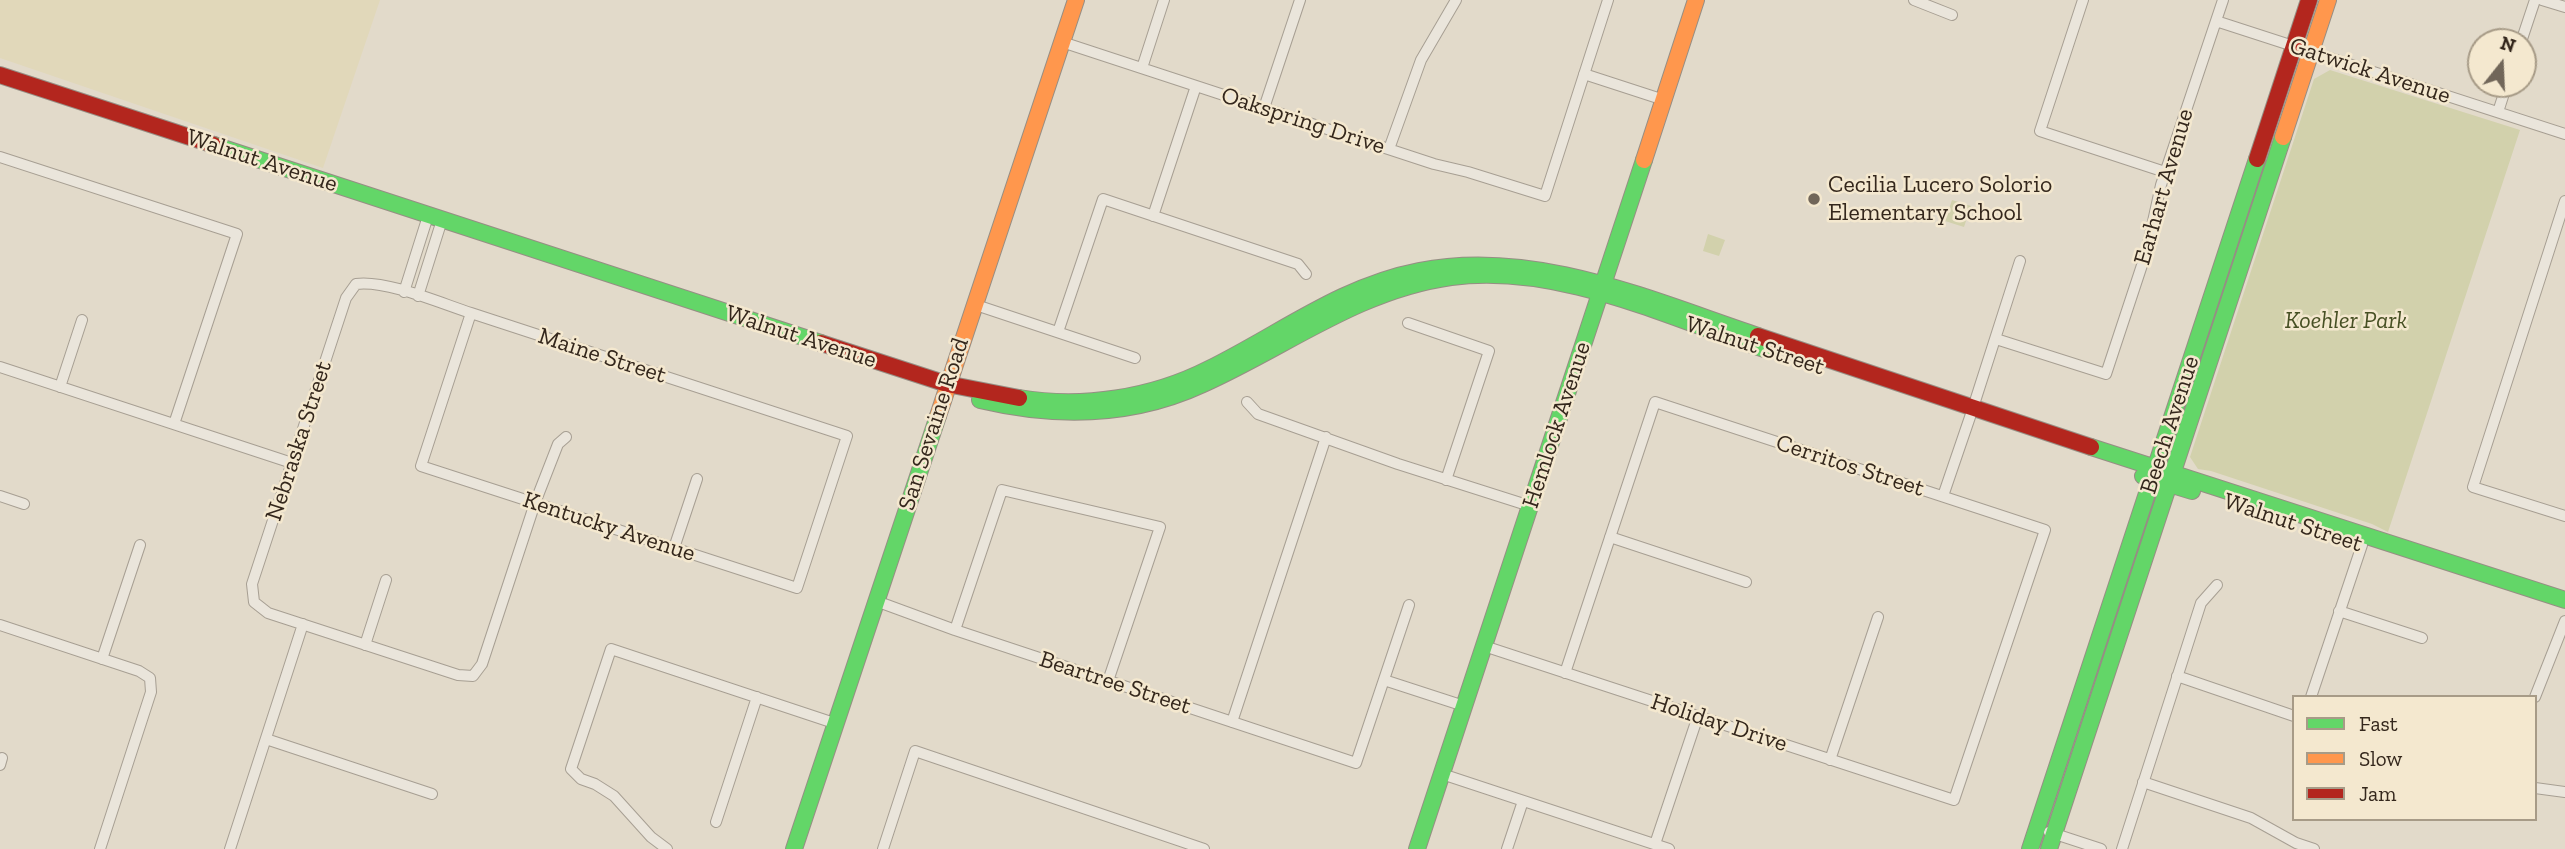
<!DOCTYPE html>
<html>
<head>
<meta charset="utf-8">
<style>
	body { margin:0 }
	#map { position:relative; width:2565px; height:849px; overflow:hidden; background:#e2daca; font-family:"Zilla Slab",serif }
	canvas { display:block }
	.legend { position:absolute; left:2292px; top:695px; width:245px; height:126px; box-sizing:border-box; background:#f4e8cf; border:2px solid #a79b87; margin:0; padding:9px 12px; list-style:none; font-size:21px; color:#34271c }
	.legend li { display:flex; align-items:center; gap:14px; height:35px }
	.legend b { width:35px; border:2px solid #a79b87 }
	.north { position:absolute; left:2467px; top:28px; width:70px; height:70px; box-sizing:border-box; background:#f4e8cf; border:2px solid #a79b87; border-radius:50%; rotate:18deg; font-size:19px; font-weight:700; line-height:28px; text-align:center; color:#34271c }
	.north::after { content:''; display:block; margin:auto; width:24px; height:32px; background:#716659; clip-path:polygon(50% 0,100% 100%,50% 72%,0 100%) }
</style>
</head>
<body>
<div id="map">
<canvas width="2565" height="849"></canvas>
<ul class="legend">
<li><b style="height:9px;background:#63d668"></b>Fast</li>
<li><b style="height:9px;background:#ff974d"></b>Slow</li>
<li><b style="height:9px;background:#b3261e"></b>Jam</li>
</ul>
<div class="north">N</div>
</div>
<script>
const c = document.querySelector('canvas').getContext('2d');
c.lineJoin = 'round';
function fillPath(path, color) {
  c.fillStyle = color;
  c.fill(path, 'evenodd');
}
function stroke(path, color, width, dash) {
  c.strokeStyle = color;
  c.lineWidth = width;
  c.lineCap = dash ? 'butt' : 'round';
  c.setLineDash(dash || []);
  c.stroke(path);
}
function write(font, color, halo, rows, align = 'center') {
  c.font = font + ' "Zilla Slab",serif';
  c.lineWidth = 5;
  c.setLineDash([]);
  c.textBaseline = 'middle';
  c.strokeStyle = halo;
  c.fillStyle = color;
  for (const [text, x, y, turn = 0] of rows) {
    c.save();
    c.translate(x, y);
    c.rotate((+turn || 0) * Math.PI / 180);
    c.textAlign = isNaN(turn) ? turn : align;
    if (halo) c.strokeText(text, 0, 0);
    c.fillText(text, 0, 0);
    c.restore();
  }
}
fillPath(new Path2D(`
	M0,0H380L323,168L0,58Z`), '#e1d8ba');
fillPath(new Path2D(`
	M2330,70L2520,130L2388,532L2372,524L2211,471L2198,469L2190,457L2314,79Z
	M1952,200L1971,206L1964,227L1945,221Z
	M1708,234L1725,240L1719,256L1703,251Z`), '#d2d1ac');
const street = new Path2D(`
	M1914,0L1952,15
	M2083,0L2040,131L2165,172
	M2542,0L2565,7
	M2216,21L2565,134
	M1062,42L1434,164L1468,172L1545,196L1608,0
	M2521,42L2535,0
	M1142,68L1164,0
	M1584,74L1664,100
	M1264,108L1300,0
	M2498,112L2507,84
	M1389,149L1421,60L1456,0
	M0,157L237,234L174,424
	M2565,201L2473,487L2565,516
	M1153,216L1196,86
	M404,292L428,216
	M418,296L442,220
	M973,304L1135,358
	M471,313L421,466L797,588L847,436L471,313C440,303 387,280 356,284L346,298L252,584L254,602L268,613L458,675L473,676L482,664L535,503L558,444L566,437
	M1408,323L1489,351L1446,480
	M1058,332L1103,199L1298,264L1306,274
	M1996,339L2106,374L2146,253L2161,185L2223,0
	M0,367L292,463
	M60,387L82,320
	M1247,402L1258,414L1398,464L1530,506
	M0,496L24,504
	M1943,496L1970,417L2020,261
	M1610,537L1746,582
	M674,548L697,479
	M876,601L955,630L1356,763L1409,605
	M2339,611L2422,638
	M0,625L139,671L150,678L151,692L100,849
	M955,630L1002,490L1160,527L1108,681
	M365,645L386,580
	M1484,646C1641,697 1797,749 1954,800L2045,530L1655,402L1565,673
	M102,659L140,545
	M2177,676L2294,716
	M1384,680L1464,706
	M2311,697L2362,545
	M2535,697L2565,621
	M1232,722L1326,437
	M266,739L432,794
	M1830,760L1878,617
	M0,765L2,758
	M1442,774L1669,849
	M2143,782L2251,818L2296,843L2314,849
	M2535,788L2565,792
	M716,822L757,697
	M2049,832L2101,849
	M1655,844L1698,716
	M230,849L303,624
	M667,849L651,837L614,796L595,784L581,779L571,769L611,649L834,723
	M883,849L915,751L1204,849
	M1507,849L1523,801
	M2122,849L2201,603L2217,585`);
const fast = new Path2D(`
	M214,145L821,343
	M1019,398C1082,409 1152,398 1209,369C1280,334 1341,286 1419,271C1535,248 1650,300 1758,336
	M980,400C1056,418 1132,417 1203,384C1286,347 1358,290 1451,277C1558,263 1665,316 1764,349
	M2091,447L2565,600
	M2143,476L2192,491
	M794,849L938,416
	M1417,849L1644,160
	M2030,849L2257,159
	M2049,849L2283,137`);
const slow = new Path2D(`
	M2283,137L2328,0
	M1644,160L1696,0
	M938,416L1076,0`);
const jam = new Path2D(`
	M0,75L214,145
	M2257,159L2309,0
	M1758,336L2091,447
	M821,343L947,384L1019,398`);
stroke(street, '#a79f93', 12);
stroke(fast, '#968e84', 18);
stroke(slow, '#968e84', 18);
stroke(jam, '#968e84', 18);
stroke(street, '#eae5db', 10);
stroke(fast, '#63d668', 16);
stroke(slow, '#ff974d', 16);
stroke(jam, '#b3261e', 16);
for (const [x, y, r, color] of [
	[1814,199,7,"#716659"]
]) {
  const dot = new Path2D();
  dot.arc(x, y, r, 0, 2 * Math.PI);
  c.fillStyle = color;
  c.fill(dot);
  stroke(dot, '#f4e8cf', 2.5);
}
write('24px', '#34271c', '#f4e8cf', [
	["Gatwick Avenue",2370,71,18],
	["Oakspring Drive",1303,121,18],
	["Walnut Avenue",262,161,18],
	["Earhart Avenue",2164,187,-74],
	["Walnut Avenue",801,337,18],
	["Walnut Street",1755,346,18],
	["Maine Street",602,356,18],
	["San Sevaine Road",934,424,-72],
	["Hemlock Avenue",1557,425,-72],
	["Beech Avenue",2170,425,-72],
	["Nebraska Street",299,441,-72],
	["Cerritos Street",1850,466,18],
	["Walnut Street",2293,523,18],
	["Kentucky Avenue",609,527,18],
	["Beartree Street",1115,683,18],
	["Holiday Drive",1719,723,18]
]);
write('24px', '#34271c', '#f4e8cf', [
	["Cecilia Lucero Solorio",1828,185],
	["Elementary School",1828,213]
], 'left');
write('italic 24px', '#475024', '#f4e8cf', [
	["Koehler Park",2346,321]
]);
</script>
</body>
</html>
